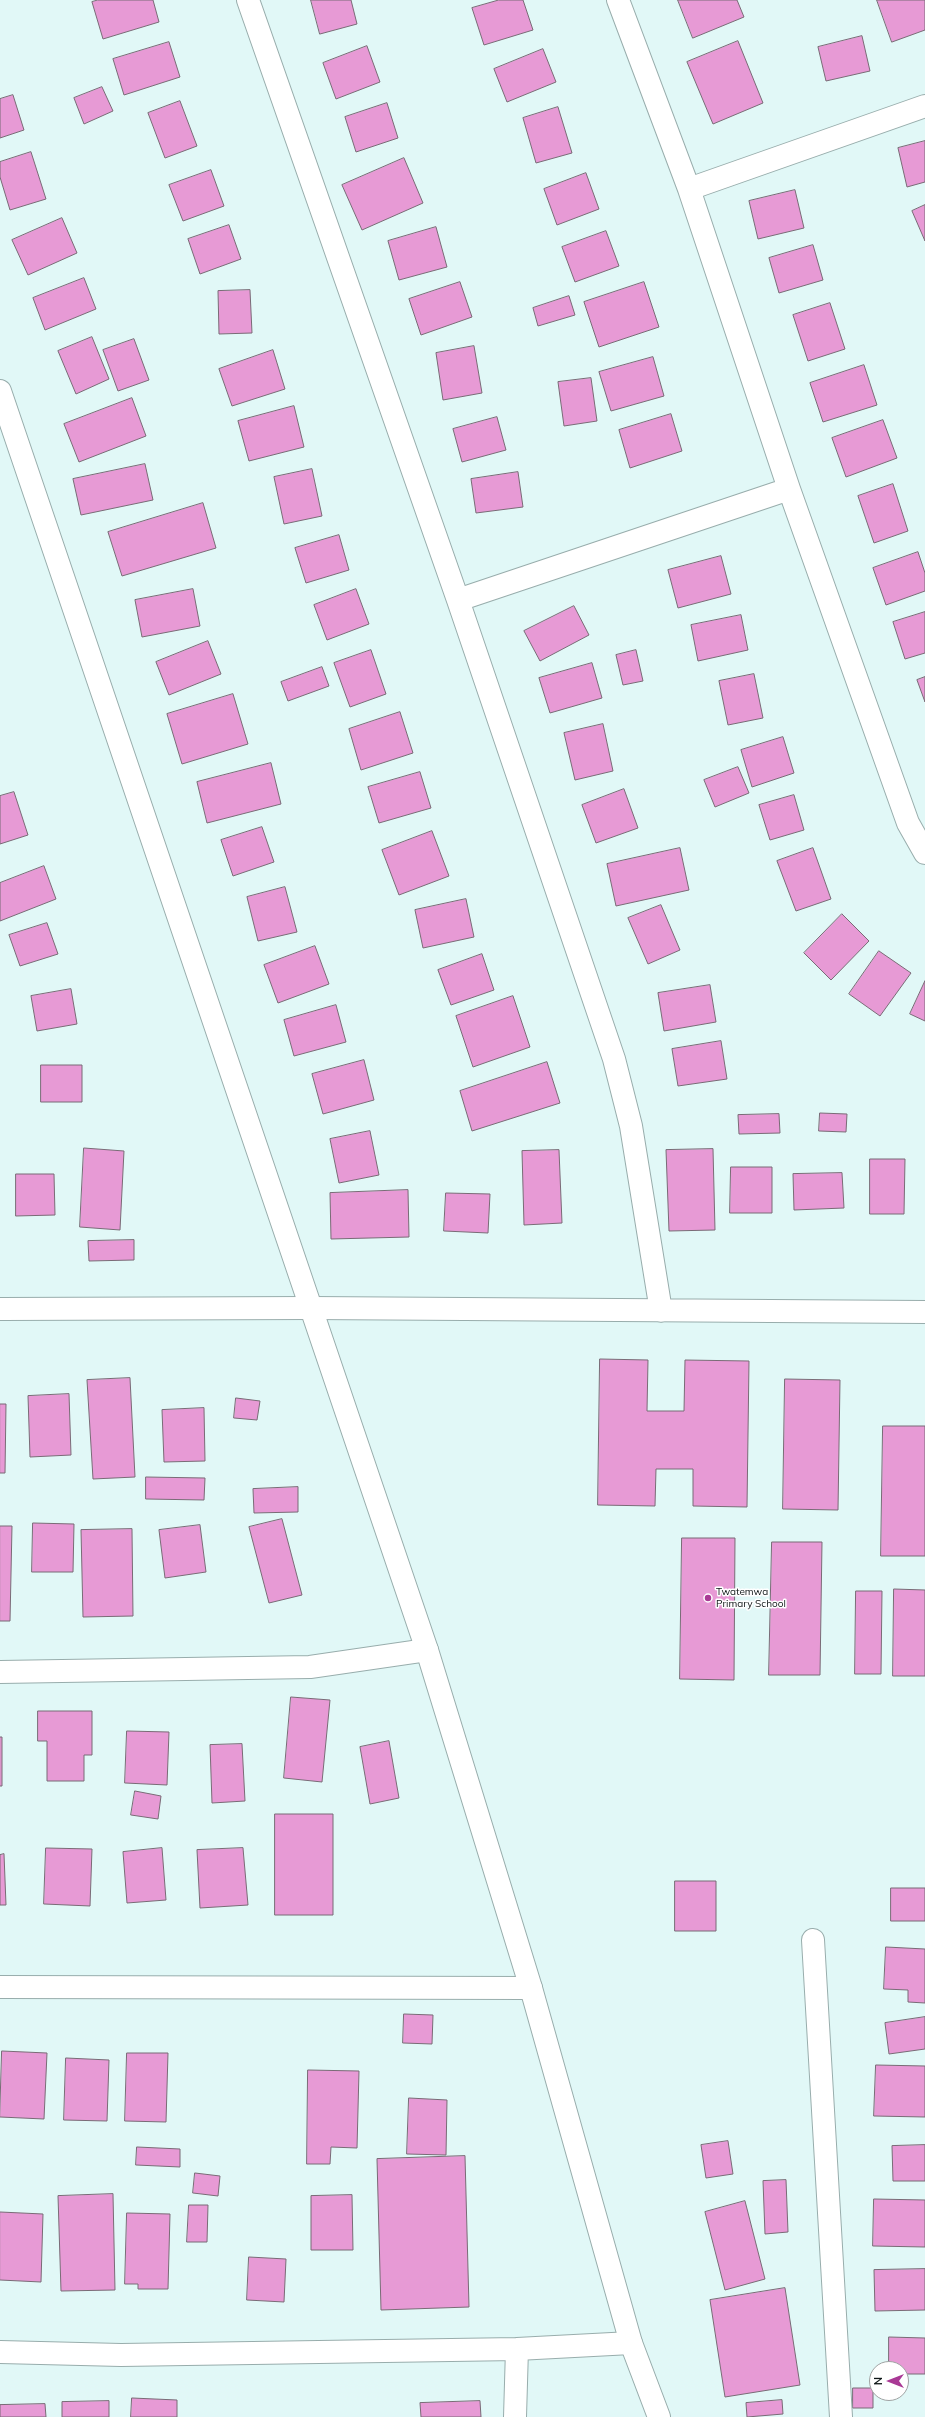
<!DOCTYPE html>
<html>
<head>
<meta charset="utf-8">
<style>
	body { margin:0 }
	#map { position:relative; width:925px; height:2417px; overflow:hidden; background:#e1f8f7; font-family:Mulish,sans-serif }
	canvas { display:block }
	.north { position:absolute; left:869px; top:2361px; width:40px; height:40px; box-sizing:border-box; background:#fff; border:1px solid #9fa2a2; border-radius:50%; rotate:270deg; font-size:11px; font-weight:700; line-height:16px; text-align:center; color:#0e1616 }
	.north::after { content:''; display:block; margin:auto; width:14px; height:18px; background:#a93995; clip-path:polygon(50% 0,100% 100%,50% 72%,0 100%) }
</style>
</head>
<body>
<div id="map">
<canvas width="925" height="2417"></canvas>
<div class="north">N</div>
</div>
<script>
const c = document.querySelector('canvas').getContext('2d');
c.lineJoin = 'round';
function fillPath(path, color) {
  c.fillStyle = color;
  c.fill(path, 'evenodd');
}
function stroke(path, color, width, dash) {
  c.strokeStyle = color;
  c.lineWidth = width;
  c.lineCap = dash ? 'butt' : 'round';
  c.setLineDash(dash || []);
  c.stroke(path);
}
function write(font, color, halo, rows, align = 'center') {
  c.font = font + ' Mulish,sans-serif';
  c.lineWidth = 3;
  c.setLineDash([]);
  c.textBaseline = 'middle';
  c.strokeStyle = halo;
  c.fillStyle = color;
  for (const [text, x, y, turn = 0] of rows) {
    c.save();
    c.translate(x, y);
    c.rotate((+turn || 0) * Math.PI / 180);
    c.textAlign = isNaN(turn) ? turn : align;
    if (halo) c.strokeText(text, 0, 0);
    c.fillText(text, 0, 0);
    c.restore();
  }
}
const building = new Path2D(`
	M98,0H153L159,22L103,39L92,2Z
	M311,0H351L357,24L320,34Z
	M499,0H523L533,30L484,45L472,8Z
	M678,0H737L744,17L693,38Z
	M877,0H925V30L892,42Z
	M862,36L870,71L826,81L818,47Z
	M738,41L763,103L713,124L687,62Z
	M169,42L180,77L124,95L113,59Z
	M367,46L380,82L336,99L323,63Z
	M543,49L556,82L507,102L494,69Z
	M102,87L113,111L84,124L74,98Z
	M13,95L24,130L0,138V99Z
	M180,101L197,146L165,158L148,113Z
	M387,103L398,138L356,152L345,117Z
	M558,107L572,153L536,163L523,118Z
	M925,141V182L907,187L898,148Z
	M31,152L46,199L10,210L0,177V162Z
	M404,158L423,203L362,230L342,185Z
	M211,170L224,206L183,221L169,185Z
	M586,173L599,209L557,225L544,189Z
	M795,190L804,228L758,239L749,201Z
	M925,205V241L912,211Z
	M62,218L77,253L28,275L12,240Z
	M229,225L241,259L200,274L188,239Z
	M436,227L447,267L399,280L388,241Z
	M606,231L619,266L575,282L562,247Z
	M813,245L823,280L779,293L769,258Z
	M84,278L96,309L45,330L33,298Z
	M460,282L472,317L421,335L409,299Z
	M644,282L659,327L599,347L584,302Z
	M250,290L252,333L219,334L218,291Z
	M569,296L575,315L538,326L533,308Z
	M830,303L845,349L808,361L793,315Z
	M92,337L109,379L76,394L58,351Z
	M134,339L149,380L118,391L103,350Z
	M474,346L482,393L443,400L436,353Z
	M273,350L285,389L232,406L219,369Z
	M653,357L664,396L611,411L599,372Z
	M864,365L877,405L823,422L810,383Z
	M591,378L597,421L564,426L558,382Z
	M132,398L146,436L79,462L64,424Z
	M294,406L304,447L249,461L238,421Z
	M671,414L682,451L630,468L619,430Z
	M497,417L506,450L462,462L453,429Z
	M883,420L897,458L846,477L832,438Z
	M145,464L153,500L81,515L73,479Z
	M312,469L322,516L284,524L274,477Z
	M518,472L523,507L476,513L471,479Z
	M893,484L908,531L874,543L858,496Z
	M203,503L216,548L122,576L108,532Z
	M339,535L349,570L306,583L295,548Z
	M918,552L925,573V591L886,605L873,568Z
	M721,556L731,594L678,608L668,570Z
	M193,589L200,626L142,637L135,600Z
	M356,589L369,624L327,640L314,605Z
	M574,606L589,635L540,661L524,631Z
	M925,612V653L905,659L893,622Z
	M741,615L748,650L698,661L691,625Z
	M208,641L221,674L169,695L156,662Z
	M371,650L386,694L350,707L334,663Z
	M636,650L643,681L623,685L616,655Z
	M592,663L602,698L550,713L539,678Z
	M322,667L329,686L288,701L281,682Z
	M754,674L763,718L728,725L719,681Z
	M925,677V702L917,680Z
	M233,694L248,744L182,764L167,714Z
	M400,712L413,753L361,770L349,729Z
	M603,724L613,771L575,780L564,733Z
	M783,737L794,773L752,787L741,750Z
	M271,763L281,804L207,823L197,782Z
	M738,767L749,793L715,807L704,780Z
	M420,772L431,808L379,823L368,787Z
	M624,789L638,828L596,843L582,805Z
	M14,792L28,835L0,844V796Z
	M794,795L804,830L770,840L759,805Z
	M262,827L274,862L233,876L221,840Z
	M432,831L449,876L399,895L382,850Z
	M680,848L689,890L616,906L607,864Z
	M813,848L831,899L796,911L777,861Z
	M44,866L56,899L0,921V883Z
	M285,887L297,932L258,941L247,897Z
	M466,899L474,937L423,948L415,910Z
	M661,905L680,950L648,964L628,918Z
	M842,914L869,941L831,980L804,953Z
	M47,923L58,954L20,966L9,935Z
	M315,946L329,984L278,1003L264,965Z
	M879,951L911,973L880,1016L849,994Z
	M482,954L494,990L451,1005L438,970Z
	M925,981V1021L910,1014Z
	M710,985L716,1022L664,1031L658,993Z
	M71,989L77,1024L37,1031L31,996Z
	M513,996L530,1047L473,1067L456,1016Z
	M336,1005L346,1042L294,1056L284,1020Z
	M721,1041L727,1079L678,1086L672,1049Z
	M364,1060L374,1100L323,1114L312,1074Z
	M547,1062L560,1103L472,1131L460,1091Z
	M41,1065H82V1102H41Z
	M820,1113L847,1114L846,1132L819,1131Z
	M779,1114L780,1133L739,1134L738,1115Z
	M370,1131L379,1175L339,1183L330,1139Z
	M84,1148L124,1151L120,1230L80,1227Z
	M713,1149L715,1230L669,1231L666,1150Z
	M559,1150L562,1223L524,1225L522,1151Z
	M870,1159H905L904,1214H870Z
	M731,1167H772V1213H730Z
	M842,1173L844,1208L794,1210L793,1174Z
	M16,1174H54L55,1215L16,1216Z
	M408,1190L409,1237L331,1239L330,1193Z
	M446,1193L490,1194L488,1233L444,1231Z
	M134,1240V1260L89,1261L88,1241Z
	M600,1359L648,1360L647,1411H684L685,1360L749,1361L747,1507L693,1506V1469H656L655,1506L598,1505Z
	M130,1378L135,1477L93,1479L87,1380Z
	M785,1379L840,1380L838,1510L783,1509Z
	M69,1394L71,1455L30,1457L28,1396Z
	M236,1398L260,1401L257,1420L234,1418Z
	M0,1404H6L5,1473H0Z
	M204,1408L205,1461L164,1462L162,1410Z
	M883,1426H925V1556H881Z
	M146,1477L205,1478L204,1500L146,1499Z
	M298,1487V1512L254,1513L253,1489Z
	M282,1519L302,1595L269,1603L249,1527Z
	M33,1523L74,1524L73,1572H32Z
	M200,1525L206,1572L165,1578L159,1530Z
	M0,1526H12L10,1621H0Z
	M132,1529L133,1616L83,1617L81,1530Z
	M682,1538H735L734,1680L680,1679Z
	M772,1542H822L820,1675H769Z
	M894,1589L925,1590V1676H893Z
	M856,1591H882L881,1674H855Z
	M291,1697L330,1700L322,1782L284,1778Z
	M38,1711H92V1755H84V1781H47V1741H38Z
	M127,1731L169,1732L167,1785L125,1783Z
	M0,1737H2V1786H0Z
	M389,1741L399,1798L370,1804L360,1747Z
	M242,1744L245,1801L212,1803L210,1745Z
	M135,1791L161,1796L158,1819L131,1815Z
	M275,1814H333V1915H275Z
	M46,1848L92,1849L90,1906L44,1904Z
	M162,1848L166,1900L127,1903L123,1852Z
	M243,1848L248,1905L200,1908L197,1850Z
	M4,1854L6,1905H0V1855Z
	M675,1881H716V1931H675Z
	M891,1888H925V1921H891Z
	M886,1947L925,1949V2003L908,2002V1990L884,1989Z
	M404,2014L433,2015L432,2044L403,2043Z
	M925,2017V2049L889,2054L885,2023Z
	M2,2051L47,2053L44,2119L0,2117Z
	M127,2053H168L166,2122L125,2121Z
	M66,2058L109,2060L107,2121L64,2120Z
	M876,2065L925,2066V2117L874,2116Z
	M308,2070L359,2071L357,2148L331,2147L330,2164H307Z
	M409,2098L447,2100L446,2155L407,2154Z
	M728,2141L733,2174L706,2178L701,2145Z
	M925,2145V2181H893L892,2146Z
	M137,2147L180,2149V2167L136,2165Z
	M465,2156L469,2307L381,2310L377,2159Z
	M195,2173L220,2176L218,2196L193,2193Z
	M786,2180L788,2232L765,2234L763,2181Z
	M113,2194L115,2290L61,2291L58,2196Z
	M352,2195L353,2250H311V2196Z
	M874,2199L925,2200V2247L873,2246Z
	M745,2201L765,2279L725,2290L705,2212Z
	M189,2205H208L207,2242H187Z
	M0,2212L43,2214L41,2282L0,2280Z
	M127,2213L170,2214L168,2289H138V2284H125Z
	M249,2257L286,2259L284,2302L247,2300Z
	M925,2269V2310L875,2311L874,2270Z
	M785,2288L800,2385L725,2397L710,2300Z
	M889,2337L925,2338V2374H901V2369H889Z
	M853,2388H873V2408H853Z
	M132,2398L177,2400V2417H131Z
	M782,2400L783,2414L747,2417L746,2403Z
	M109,2401V2417H62V2402Z
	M480,2401L481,2417H421L420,2403Z
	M45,2404L46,2417H0V2405Z`);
fillPath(building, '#e79ad5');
stroke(building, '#796b76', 1);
const minor = new Path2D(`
	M248,0L458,600L614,1059L631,1126L661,1311
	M618,0L689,189L789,489L908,823L925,853
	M689,189L925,106
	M458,600L789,489
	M0,1309L311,1308L925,1312
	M0,1672L310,1667L427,1650
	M813,1940L841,2417
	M0,1987L531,1988
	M0,2352L121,2355L517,2349
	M515,2417L517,2349L631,2343`);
const major = new Path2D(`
	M0,391L427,1650L531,1988L631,2343L659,2417`);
stroke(minor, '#98adac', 24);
stroke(major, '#98adac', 24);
stroke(minor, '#fff', 22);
stroke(major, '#fff', 22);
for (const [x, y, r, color] of [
	[708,1598,4,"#a93995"]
]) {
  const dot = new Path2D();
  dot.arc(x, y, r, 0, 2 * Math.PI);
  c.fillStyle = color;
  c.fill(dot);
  stroke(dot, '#fff', 1.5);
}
write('10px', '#0e1616', '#fff', [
	["Twatemwa",716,1592],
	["Primary School",716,1604]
], 'left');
</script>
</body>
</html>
